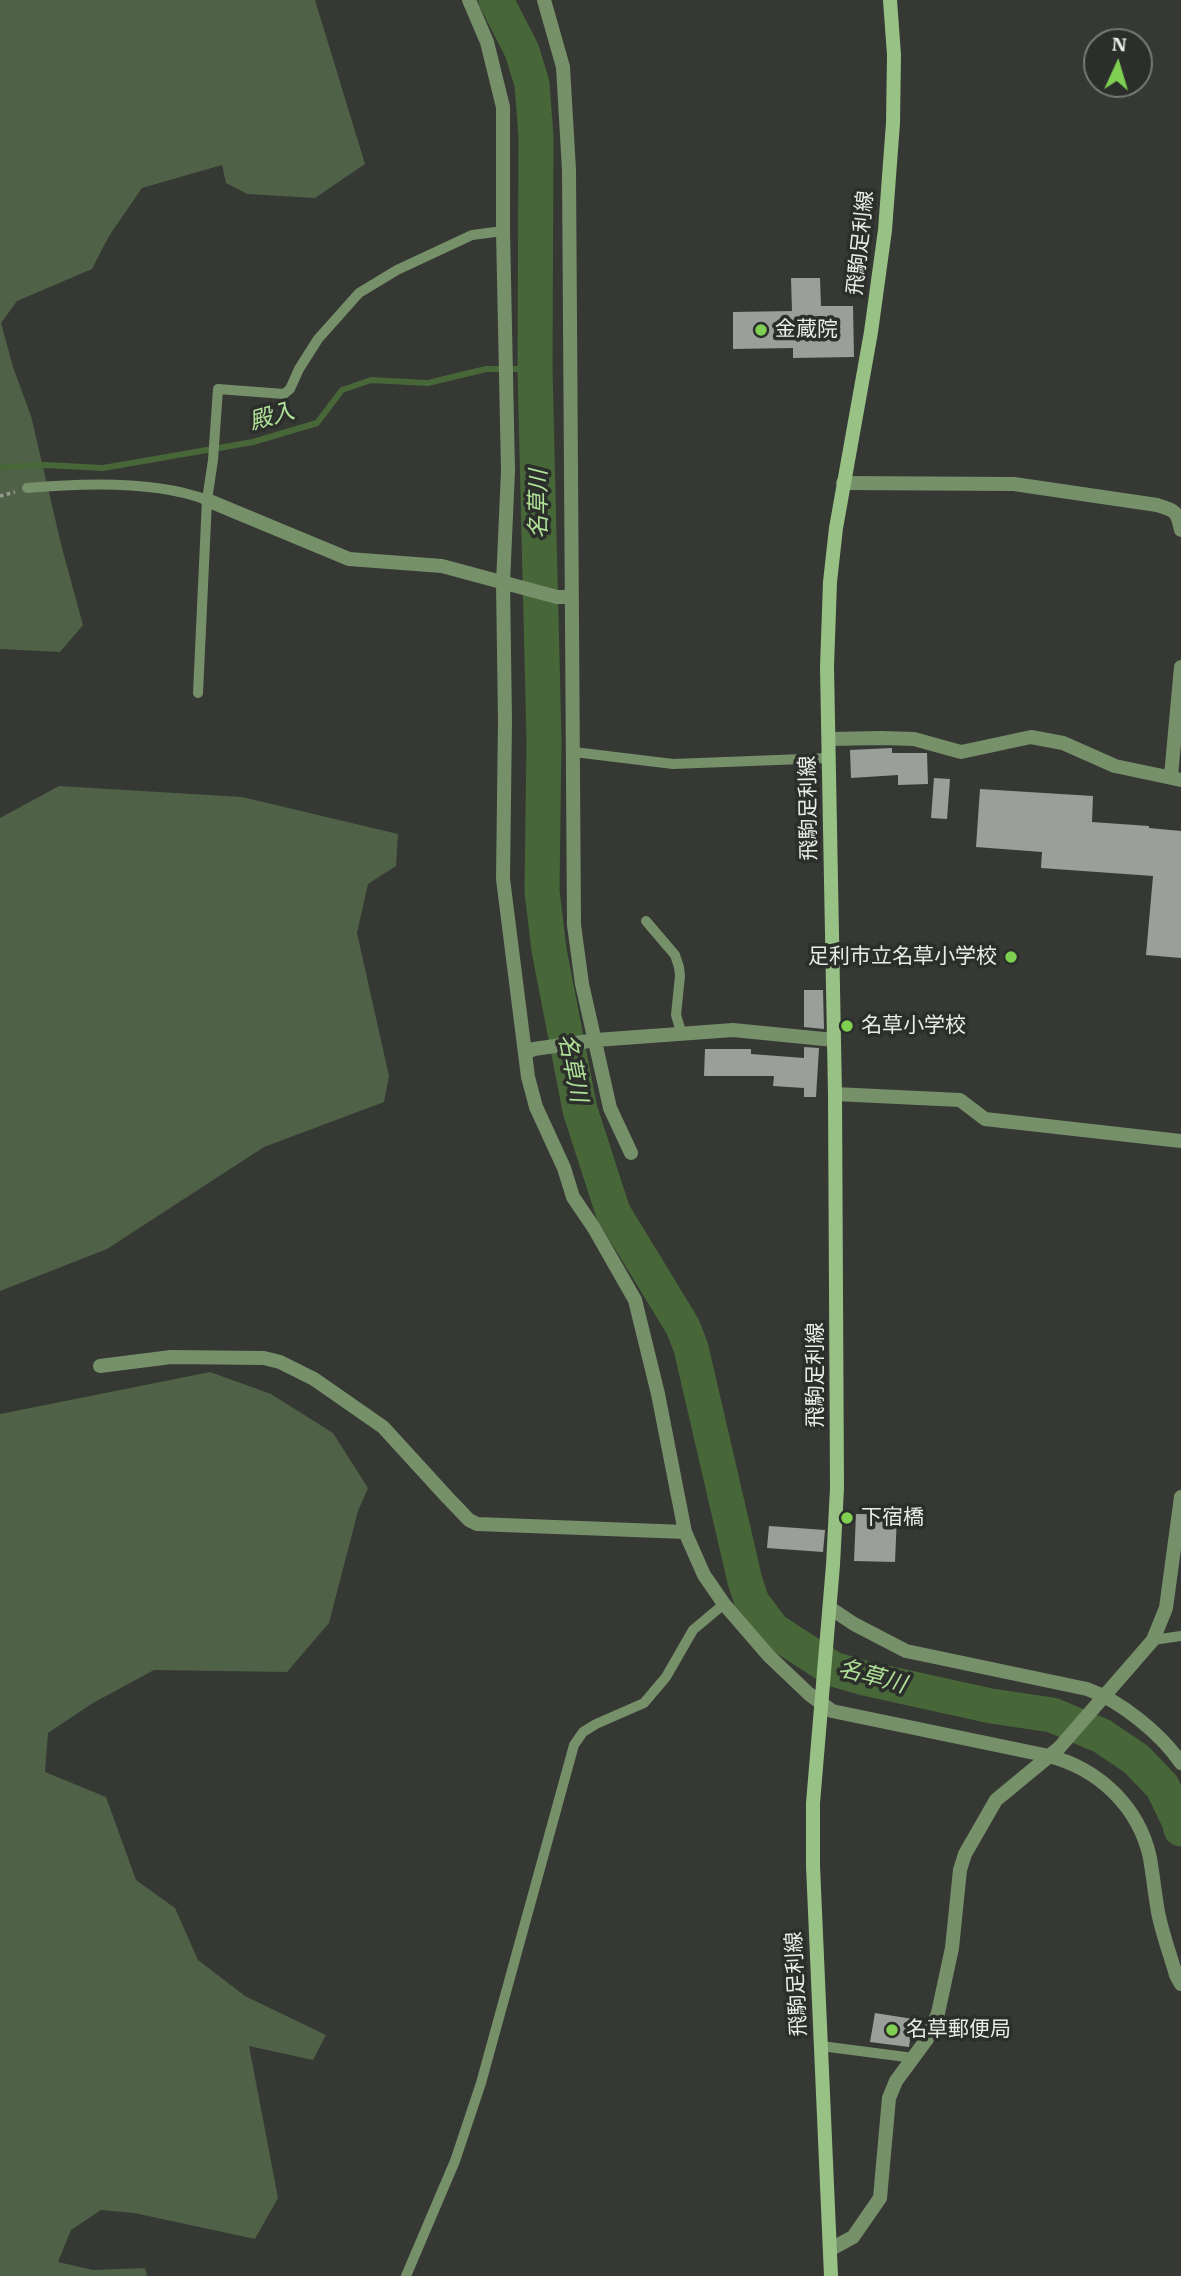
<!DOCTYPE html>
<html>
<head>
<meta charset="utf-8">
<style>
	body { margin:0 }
	#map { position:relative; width:1181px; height:2276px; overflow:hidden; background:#363834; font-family:"IBM Plex Serif",serif }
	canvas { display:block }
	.north { position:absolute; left:1083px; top:28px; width:70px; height:70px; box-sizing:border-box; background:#2b2e2a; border:2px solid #777a76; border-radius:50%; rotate:4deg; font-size:19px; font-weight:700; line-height:28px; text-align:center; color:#eaece9 }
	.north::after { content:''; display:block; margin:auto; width:24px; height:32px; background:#7fd052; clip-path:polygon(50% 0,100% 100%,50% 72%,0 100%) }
</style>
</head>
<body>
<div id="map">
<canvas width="1181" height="2276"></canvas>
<div class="north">N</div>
</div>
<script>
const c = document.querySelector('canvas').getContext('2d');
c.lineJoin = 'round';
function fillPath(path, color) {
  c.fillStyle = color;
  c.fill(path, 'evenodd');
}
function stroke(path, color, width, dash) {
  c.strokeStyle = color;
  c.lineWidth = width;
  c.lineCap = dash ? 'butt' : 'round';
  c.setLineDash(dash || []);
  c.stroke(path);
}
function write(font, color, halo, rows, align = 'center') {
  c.font = font + ' "IBM Plex Serif","Noto Sans JP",serif';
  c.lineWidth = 7;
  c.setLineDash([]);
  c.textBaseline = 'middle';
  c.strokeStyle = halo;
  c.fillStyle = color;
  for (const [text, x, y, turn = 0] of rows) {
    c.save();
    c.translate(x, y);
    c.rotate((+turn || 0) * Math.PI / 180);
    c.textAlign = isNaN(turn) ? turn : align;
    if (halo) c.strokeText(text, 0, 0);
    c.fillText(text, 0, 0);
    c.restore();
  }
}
fillPath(new Path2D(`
	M0,0H315L365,164L315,198L247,194L226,183L222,165L142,188L109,236L92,269L17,301L1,323L13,367L31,416L62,548L83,625L60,652L0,649Z
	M59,786L242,797L398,834L396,866L368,884L357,933L389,1076L384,1102L264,1147L107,1249L0,1291V818Z
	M210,1372L271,1394L333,1433L368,1488L358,1511L329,1623L287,1672L154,1670L93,1703L48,1733L45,1772L106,1797L136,1880L175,1908L198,1960L245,1996L326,2035L313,2060L249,2046L278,2198L255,2239L134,2213L101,2210L71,2230L58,2262L93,2270L145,2268L147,2276H0V1414Z`), '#4f6146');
stroke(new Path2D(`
	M0,467L46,465L103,468L253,442L317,423L342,390L371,380L428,383L486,369H535`), '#476738', 6);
stroke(new Path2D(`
	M496,0L522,51L532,84L536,137L535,369L544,741L542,891L549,950L580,1110L613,1212L683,1327L691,1348L745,1581L752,1602L773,1630L833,1669L864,1678L991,1706L1052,1715L1102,1736L1136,1759L1162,1786L1179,1821L1181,1829`), '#476738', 35);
fillPath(new Path2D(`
	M791,278H820L821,306H853L854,357L793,358V348L733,349V312L792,311Z
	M892,748V753H927L928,784L898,785V775L851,778L850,750Z
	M934,778L950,779L947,819L931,818Z
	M980,789L1093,796L1092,822L1149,826V828L1181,831V958L1146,955L1153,876L1041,868L1042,852L976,847Z
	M804,990H823L824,1029L804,1027Z
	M804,1047L819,1048L816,1097H804V1088L773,1086L774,1076H704L705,1049H751V1054L804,1058Z
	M856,1514L897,1515L895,1562L854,1561Z
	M769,1526L825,1530L823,1552L767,1548Z
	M875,2013L913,2019L909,2047L870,2042Z`), '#9b9f9a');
stroke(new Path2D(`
	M0,496L15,492`), '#969894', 3.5, [3.5, 3.5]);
stroke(new Path2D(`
	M27,488C82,483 155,480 207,500
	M198,693L207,500L213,460L218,389L284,394L290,389L299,369L318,339L359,293L397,270L472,235L503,231
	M574,752L673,764L829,758
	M646,921L675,955L679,967L680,976L676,1015L682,1035
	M1153,1640L1181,1636
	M821,2046L906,2057L911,2062
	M406,2276L455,2161L481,2083L574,1745L583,1732L596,1724L644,1703L666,1677L693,1630L724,1604`), '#76906a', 10);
stroke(new Path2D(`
	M469,0L487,42L503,107V231L508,471L503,583L505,720L503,879L528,1077L536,1107L564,1168L573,1197L594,1228L635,1300L658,1394L685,1532L704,1575L724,1604L769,1656L809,1694L832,1711L1049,1756C1099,1769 1139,1807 1150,1858C1153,1876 1155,1895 1158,1912C1162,1933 1170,1954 1176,1975L1181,1984
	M544,0L563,67L569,170L574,925L582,984L610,1108L631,1153
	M843,483L1014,484L1157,505C1176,511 1177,511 1181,530
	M207,500L349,559L442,566L557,597H571
	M829,739L881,738L914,739L961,752L1031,737L1063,743L1115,766L1181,780
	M1171,776L1181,667
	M525,1053L534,1049L596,1040L733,1030L834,1040
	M835,1094L960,1100L985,1119L1181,1141
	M100,1366L171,1357L264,1358L280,1362L314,1379L383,1427L447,1497L469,1520L477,1524L685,1532
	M830,1608L854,1624L906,1651L1087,1689C1121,1701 1161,1734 1181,1763
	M831,2249L853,2237L880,2198L889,2098L896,2081L927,2039L938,2013L952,1948L960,1870L965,1854L996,1800L1059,1748L1153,1640L1166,1608L1181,1497`), '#76906a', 14);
stroke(new Path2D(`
	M831,2276L813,1866V1803L833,1565L837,1488L835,1094L827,667L830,582L836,528L871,332L885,230L893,123L894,55L890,0`), '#98c185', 14);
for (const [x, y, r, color] of [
	[761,330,7,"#7fd052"],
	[1011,957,7,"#7fd052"],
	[847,1026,7,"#7fd052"],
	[847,1518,7,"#7fd052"],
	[892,2030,7,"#7fd052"]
]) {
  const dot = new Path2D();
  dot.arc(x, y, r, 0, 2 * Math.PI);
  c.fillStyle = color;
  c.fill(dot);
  stroke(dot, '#2b2e2a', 2.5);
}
write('21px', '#eaece9', '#2b2e2a', [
	["飛駒足利線",861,243,-84],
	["飛駒足利線",809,808,-91],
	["飛駒足利線",816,1375,-90],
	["飛駒足利線",797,1984,-93]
]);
write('21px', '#eaece9', '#2b2e2a', [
	["金蔵院",775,330],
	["足利市立名草小学校",997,957,"right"],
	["名草小学校",861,1026],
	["下宿橋",861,1518],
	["名草郵便局",906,2030]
], 'left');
write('italic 23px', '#b0e199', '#2b2e2a', [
	["殿入",272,417,-16],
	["名草川",539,504,-90],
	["名草川",572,1068,79],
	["名草川",872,1677,15]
]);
</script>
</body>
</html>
